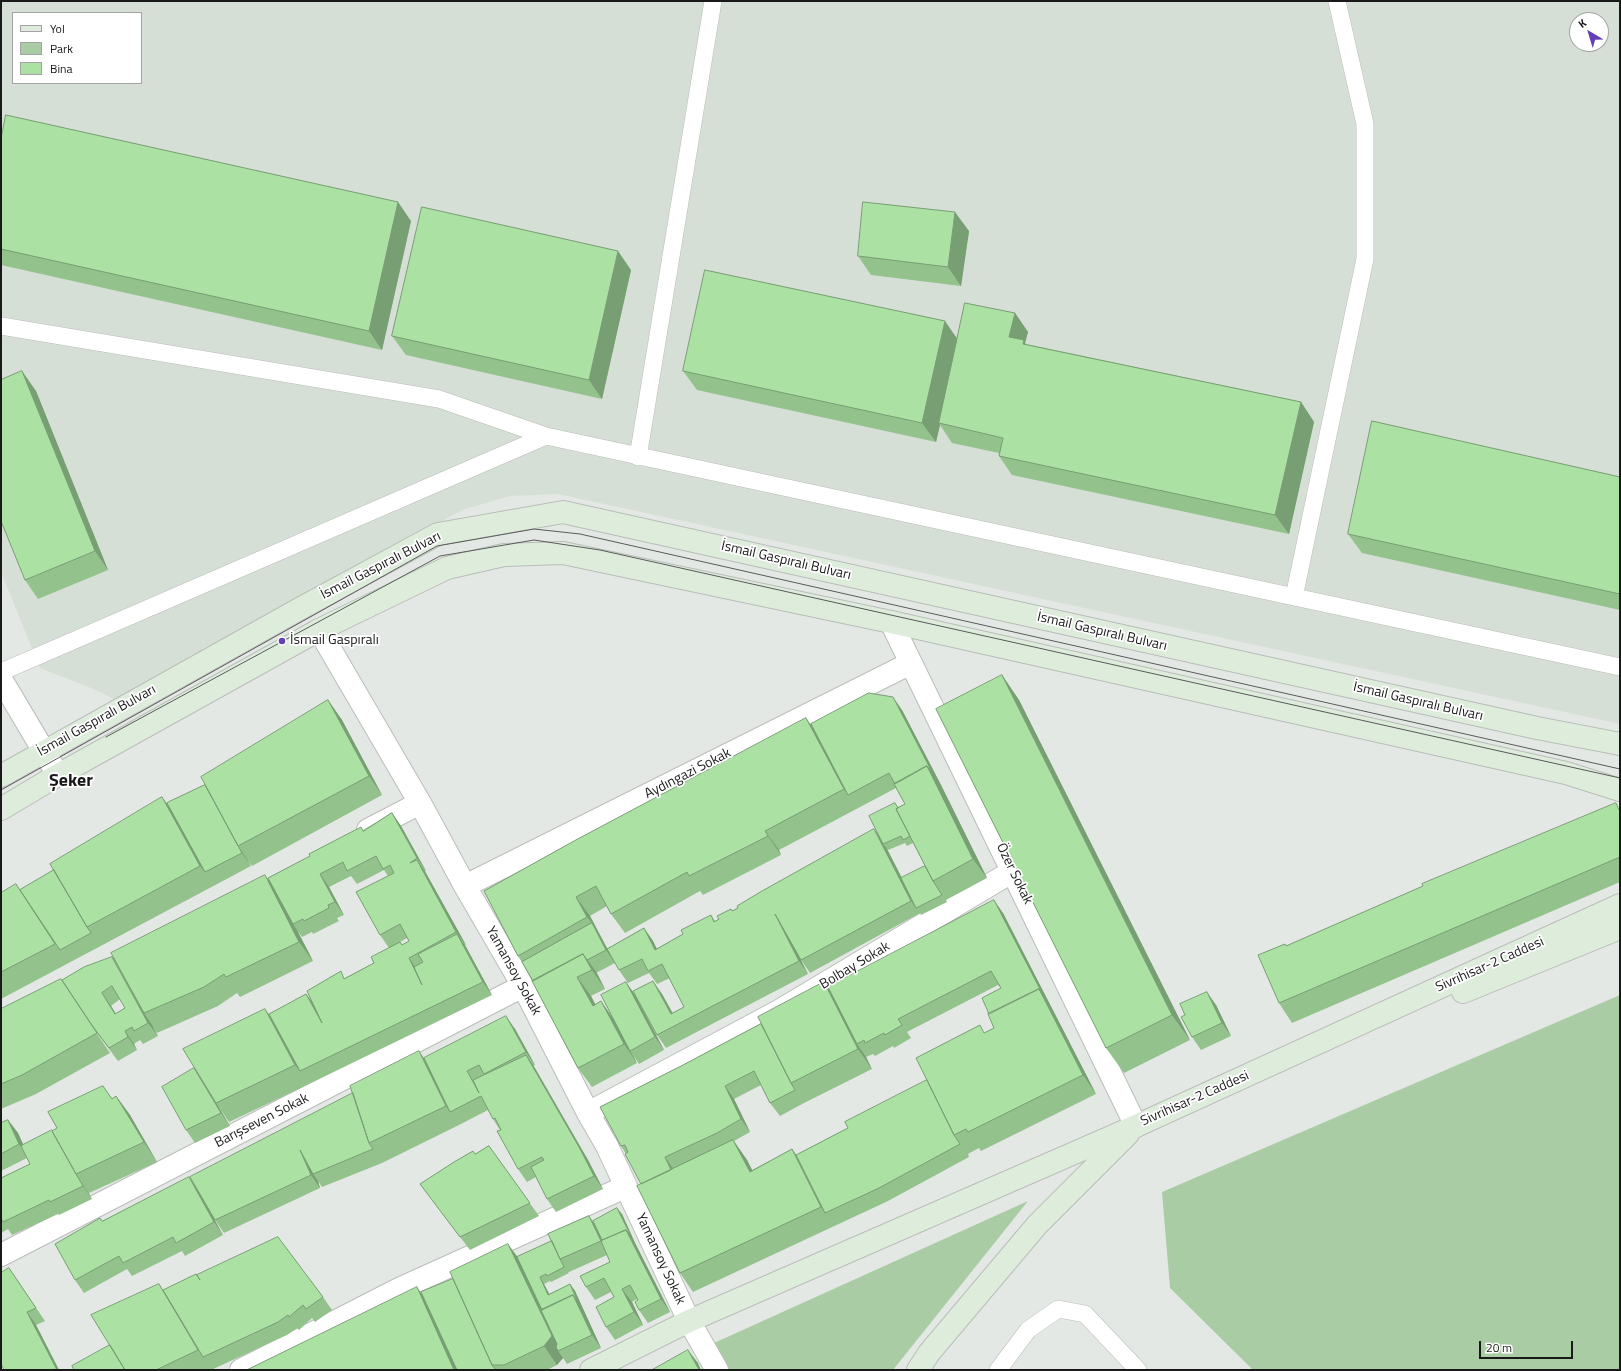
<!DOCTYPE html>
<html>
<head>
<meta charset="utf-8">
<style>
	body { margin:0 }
	#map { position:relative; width:1621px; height:1371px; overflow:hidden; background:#e4e8e4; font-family:"Titillium Web",sans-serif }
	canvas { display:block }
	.frame { position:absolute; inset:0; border:2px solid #181918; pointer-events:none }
	.legend { position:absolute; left:12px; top:12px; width:130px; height:72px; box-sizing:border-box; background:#fff; border:1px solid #a3a3a3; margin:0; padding:5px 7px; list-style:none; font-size:12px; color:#181918 }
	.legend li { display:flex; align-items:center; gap:8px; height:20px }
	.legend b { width:20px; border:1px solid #a3a3a3 }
	.north { position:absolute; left:1569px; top:12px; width:40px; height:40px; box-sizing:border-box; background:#fff; border:1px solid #a3a3a3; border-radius:50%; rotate:322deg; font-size:11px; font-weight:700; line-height:16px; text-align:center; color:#181918 }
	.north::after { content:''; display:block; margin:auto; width:14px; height:18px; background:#643fb7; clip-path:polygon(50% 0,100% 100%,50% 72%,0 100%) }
	.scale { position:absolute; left:1479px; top:1341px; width:94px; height:18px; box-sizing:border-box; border:2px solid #181918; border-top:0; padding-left:5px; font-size:12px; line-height:14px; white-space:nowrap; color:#181918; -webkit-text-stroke:3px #fff; paint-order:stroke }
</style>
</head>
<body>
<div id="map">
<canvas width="1621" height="1371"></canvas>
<div class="frame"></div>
<ul class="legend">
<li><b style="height:5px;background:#deecdc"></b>Yol</li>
<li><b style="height:11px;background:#aacca5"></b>Park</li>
<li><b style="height:11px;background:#abe2a4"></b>Bina</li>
</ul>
<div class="north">K</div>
<div class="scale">20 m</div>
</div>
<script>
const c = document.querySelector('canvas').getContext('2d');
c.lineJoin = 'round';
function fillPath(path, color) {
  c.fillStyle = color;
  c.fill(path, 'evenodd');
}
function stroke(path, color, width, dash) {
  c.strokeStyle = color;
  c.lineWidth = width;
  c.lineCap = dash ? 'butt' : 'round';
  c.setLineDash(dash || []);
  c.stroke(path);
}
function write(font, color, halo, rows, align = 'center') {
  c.font = font + ' "Titillium Web",sans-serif';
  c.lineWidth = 3.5;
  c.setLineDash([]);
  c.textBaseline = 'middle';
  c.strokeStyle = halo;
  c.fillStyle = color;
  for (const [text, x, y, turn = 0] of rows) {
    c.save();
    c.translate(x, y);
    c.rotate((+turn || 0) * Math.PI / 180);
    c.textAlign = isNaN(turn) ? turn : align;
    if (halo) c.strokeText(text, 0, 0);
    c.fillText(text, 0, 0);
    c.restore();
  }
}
fillPath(new Path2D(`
	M1,1H1620V724L558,494L510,496L462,510L116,700L91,688L40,668L1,572ZM13,13H141V83H13ZM1577,20H1601V44H1577Z`), '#d6dfd5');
fillPath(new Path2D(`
	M1620,995V1370H1253L1170,1288L1162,1192Z
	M1028,1201L893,1370H730L714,1343Z`), '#aacca5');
const lane = new Path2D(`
	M1,326L439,399L546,436
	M638,457L713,1
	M1294,597L1365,259V124L1337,1
	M1,672L546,436L1620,667
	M998,1370L1028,1330L1058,1309L1085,1314L1138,1370`);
const street = new Path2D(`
	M891,622L1136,1126
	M319,630L420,803L465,886L523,986L588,1113L607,1146L689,1321L717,1370
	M1,679L58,775
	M368,830L420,803
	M465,886L911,663
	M588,1113L779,1011L1013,871
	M1,1255L523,986
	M241,1370L399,1289L625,1187`);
const secondary = new Path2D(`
	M1,776L303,607L438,534L563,512L1537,728L1620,744
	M1,809L58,775L319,630L447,568L504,555L563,553L891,622L1566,773L1620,790
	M1463,992L1620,928
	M591,1370L689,1321L1136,1126L1620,905
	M918,1370L929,1353L1037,1225L1128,1134`);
stroke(lane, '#babdb9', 18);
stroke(street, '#babdb9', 24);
stroke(secondary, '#babdb9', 24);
stroke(lane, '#fff', 17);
stroke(street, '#fff', 22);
stroke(secondary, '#deecdc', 22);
stroke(new Path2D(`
	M106,737L440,556L534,540L600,550L1620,778
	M1,790L437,546L534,529L580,534L1620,769`), '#595b59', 1);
fillPath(new Path2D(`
	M1,139L411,221L382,350L1,265Z
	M969,231L961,286L871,275L858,256Z
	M631,270L602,399L406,355L392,336Z
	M1015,313L1028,332L1025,343L1026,344L1301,402L1314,422L1289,534L1012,475L999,456V453L952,443L940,425L936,442L697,390L683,371L957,338Z
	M36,391L108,570L38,599L25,580Z
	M1620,477V610L1362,553L1348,534Z
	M1002,675L1019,700L1190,1040L1124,1073L1106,1048Z
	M328,700L342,720L382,795L252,866L247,859L251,866L1,999V893L20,890L167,803L205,785Z
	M902,710L941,785L987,878L946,900L947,902L921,915L920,913L810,973L799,957L808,974L666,1048L657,1035L662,994L673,1013L684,1007L670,978L657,984L649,973L628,983L619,970L615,963L596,973L605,989L591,996L595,1004L601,1001L613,1018L626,982L635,995L664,1050L639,1064L634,1056L637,1063L592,1087L578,1068L522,962L518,956L484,891L811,724ZM896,788L905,804L898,807L895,803L880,837L733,911L715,921L711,915L683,934L656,949L653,941L644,928L607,949L590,916L607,906L611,914L625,933L700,891L703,895L781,855L779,850ZM905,843L907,846L913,843L925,866L902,878L887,849L888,850Z
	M1620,809V882L1292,1023L1279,1003L1287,946Z
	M392,813L401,826L426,871L425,872L466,945H465L492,995L309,1084L229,1122L218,1106L230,1126L195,1143L186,1130L194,1068L265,1009L272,1019L306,994L312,1001L345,978L374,963L389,948L380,935L388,876L384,870L357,884L351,876L329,887L344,915L337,918L339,921L313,934L312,932L302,937L297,930L313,961L240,997L237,993L218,1006L157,1033L152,1025L158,1036L143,1044L140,1040L134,1044L137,1050L118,1061L94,1029L110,1053L36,1094L1,1109V1009L73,997L112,957L269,880L363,830ZM407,938L409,941L402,945L400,942ZM120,999L125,1008L116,1014L111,1006Z
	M1003,913L1096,1094L981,1151L979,1148L968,1154L969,1157L888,1201L693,1292L680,1273L641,1184L626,1154L621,1146L683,1065L761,1024L824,982L829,989ZM998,985L1001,988L989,1014L994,1028L985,1033L927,1080L848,1128L796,1155L792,1149L752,1170L747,1160L734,1141L750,1132L734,1099L761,1085L770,1103L780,1116L804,1103L872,1069L866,1057L873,1054L875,1056L893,1046L894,1048L911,1038L907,1032Z
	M1216,1005L1231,1036L1201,1050L1192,1037Z
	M515,1029L535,1065L533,1066L588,1160L603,1189L556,1212L547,1199L536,1177L527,1182L518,1169L500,1130L493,1119L488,1110L459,1125L382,1163L322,1187L318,1181L320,1188L224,1233L215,1220L209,1210L223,1235L185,1256L182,1251L132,1276L127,1269L84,1293L75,1280L102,1221L195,1185L427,1062Z
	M103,1086L112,1099L116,1096L130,1115L157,1162L89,1193L92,1199L59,1215L58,1214L12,1235L8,1229L1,1233V1178L30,1164L27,1158L1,1171V1123L8,1120L18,1133L23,1145L53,1131L57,1128Z
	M489,1146L539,1216L470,1250L420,1184Z
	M622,1214L635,1243L670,1312L648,1323L639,1310L637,1299L632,1302L643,1325L615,1340L606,1327L614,1297L611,1292L595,1300L586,1287L610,1262L607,1255L569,1272H568L569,1273L551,1282L550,1281L544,1284L549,1294L570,1284L575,1291L601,1348L567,1364L563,1358L557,1365L547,1370H247L422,1294L517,1257L594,1222Z
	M9,1268L45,1321L36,1325L59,1370H4Z
	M200,1280L323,1297L332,1310L315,1322L312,1318L299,1330L297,1328L287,1335L211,1370H74L110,1345L163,1290Z`), '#93c28d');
fillPath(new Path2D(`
	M398,202L411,221L382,350L369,331Z
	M955,212L969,231L961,286L948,267Z
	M618,251L631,270L602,399L589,380Z
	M1015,313L1028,332L1025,343L1037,360L1009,337Z
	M945,321L958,340L939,423L940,425L936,442L922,423Z
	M22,371L36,391L108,570L95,551Z
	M1301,402L1314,422L1289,534L1275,515Z
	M1002,675L1019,700L1190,1040L1172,1015Z
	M893,697L902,710L941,785L987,878L973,859Z
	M328,700L342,720L382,795L369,776Z
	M806,718L820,737L848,795L844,789Z
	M162,797L176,816L205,872L200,866Z
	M392,813L401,826L426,871L417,858Z
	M874,829L884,842L883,844L887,849L917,908H916L920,914L911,901Z
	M765,831L779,850L781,855L768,836Z
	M238,846L247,859L251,866L242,853Z
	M417,860L426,873L466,945L456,932Z
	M320,874L329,887L344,915L335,902Z
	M265,875L279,894L293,924L297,930L313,961L299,942Z
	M576,897L590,916L615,963L606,950L592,923L587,917Z
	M994,900L1003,913L1096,1094L1083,1075Z
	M775,914L784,927L808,974L799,961Z
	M644,928L653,941L664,963L655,950Z
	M457,934L466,947L492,995L483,982Z
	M583,954L597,973L605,989L592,970Z
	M113,956L144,1013L152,1025L158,1036L148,1023Z
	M409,958L418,971L422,985Z
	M577,977L591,996L606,1025L593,1006Z
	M653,981L662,994L678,1024L671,1014Z
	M626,982L635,995L664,1050L655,1037Z
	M824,982L838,1001L857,1044L866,1057L872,1069L858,1049Z
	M1207,992L1216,1005L1231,1036L1222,1023Z
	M102,993L111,1006L124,1027L115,1014Z
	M306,994L315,1007L322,1023Z
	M601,1001L614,1020L630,1051L637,1063L624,1044Z
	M265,1009L278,1028L300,1071L295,1065Z
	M506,1016L515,1029L535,1065L526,1052Z
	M125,1031L134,1044L137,1050L128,1037Z
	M419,1051L432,1070L450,1112L446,1106Z
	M526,1055L535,1068L588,1160L603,1189L594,1176Z
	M194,1068L218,1106L230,1126L221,1113Z
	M725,1086L734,1099L750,1132L741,1119Z
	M116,1096L130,1115L157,1162L144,1142Z
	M8,1120L18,1133L29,1157L19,1144Z
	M733,1140L747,1160L763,1191L750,1172Z
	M792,1149L806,1168L825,1213L821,1207Z
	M300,1150L313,1174L318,1181L320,1188L311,1175Z
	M665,1157L674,1170L675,1176Z
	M189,1177L198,1190L223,1235L214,1222Z
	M81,1182L89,1194L92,1199L83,1186Z
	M617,1208L622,1214L635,1243L670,1312L661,1299L626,1230Z
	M589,1216L598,1229L607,1247L601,1241Z
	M508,1244L522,1263L563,1349L558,1351L563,1358L557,1365L544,1346Z
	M540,1277L544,1284L553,1301L548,1295Z
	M570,1284L575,1291L601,1348L592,1335L573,1295Z
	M417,1287L430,1306L459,1370H454Z
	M622,1289L632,1302L643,1325L634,1312Z
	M27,1312L36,1325L59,1370H57Z
	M688,1350L698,1363L701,1370H699Z`), '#789e73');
const building = new Path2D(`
	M6,115L398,202L369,331L1,249V139Z
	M863,202L955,212L948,267L858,256Z
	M422,207L618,251L589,380L392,336Z
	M705,270L945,321L922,423L683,371Z
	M965,303L1015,313L1009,337L1024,340L1023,344L1301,402L1275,515L999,456L1003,438L939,423Z
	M22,371L95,551L25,580L1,521V380Z
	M1372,421L1620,477V594L1348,534Z
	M1002,675L1172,1015L1106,1048L936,709Z
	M869,693L893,697L932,772L927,766L895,784L889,773L848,795L811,724Z
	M328,700L369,776L238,846L201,777Z
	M806,718L844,789L765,831L768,836L689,876L687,872L611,914L596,886L576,897L587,917L518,956L484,891L574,841Z
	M927,766L973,859L933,881L896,809L905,804L894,784Z
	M205,785L242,853L205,872L167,803Z
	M162,797L200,866L87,927L50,864Z
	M895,803L898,808L896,809L910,836L903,840L901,836L883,844L869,816Z
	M1616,803L1620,812V857L1279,1003L1258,955L1285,944L1286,946L1423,886L1422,884Z
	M392,813L417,858L410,863L417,860L456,932L409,958L422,985L414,967L423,962L418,954L457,934L483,982L300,1071L269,1014L306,994L322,1023L307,991L341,971L344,979L374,963L371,957L400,942L402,945L409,941L400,924L380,935L356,892L394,873L390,865L383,869L376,856L347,871L343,862L320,874L335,902L328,905L329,908L304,921L303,919L293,924L268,878L310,856L309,854L361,827L363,831Z
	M874,829L911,901L801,960L775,914L799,961L657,1035L633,991L653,981L671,1014L684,1007L662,964L648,971L642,959L619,970L607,949L644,928L655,950L683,934L681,930L711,915L714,922L719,919L717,916L731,909L732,911L738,908L737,906L762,891Z
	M925,866L933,881L942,895L916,908L901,878Z
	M54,870L87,927L91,933L60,950L20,890Z
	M265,875L299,942L226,977L224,974L204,987L144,1013L111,953Z
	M16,884L55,944L1,972V893Z
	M994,900L1043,995L1039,989L989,1014L982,998L1001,988L991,971L898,1019L902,1025L885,1035L884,1033L865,1043L864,1040L857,1044L828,987Z
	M592,923L606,950L587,960L583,954L533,981L522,962Z
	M583,954L592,970L577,977L593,1006L601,1001L624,1044L578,1068L532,981Z
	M112,957L148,1023L134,1031L132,1027L125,1031L128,1037L109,1048L91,1024L62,980L84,967ZM112,986L125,1008L115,1014L102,993Z
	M61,979L97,1033L22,1075L1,1084V1009Z
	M626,982L655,1037L630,1051L601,995Z
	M824,982L858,1049L791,1083L758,1017Z
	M1039,989L1083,1075L968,1132L966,1129L954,1135L916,1058L980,1025L984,1033L994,1028L988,1014Z
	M1207,992L1222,1023L1192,1037L1181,1017L1185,1015L1180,1004Z
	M265,1009L295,1065L216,1103L183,1049Z
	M506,1016L526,1052L484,1074L479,1065L467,1071L479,1093L473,1080L526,1055L579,1147L594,1176L547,1199L531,1167L544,1160L542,1157L518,1169L497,1131L501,1130L495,1118L493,1119L481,1096L450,1112L424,1058Z
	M761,1024L791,1083L795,1090L770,1103L754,1071L725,1086L741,1119L717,1133L665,1157L671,1170L641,1184L625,1154L628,1152L625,1145L621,1146L600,1107L683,1065Z
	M419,1051L446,1106L369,1143L350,1086Z
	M194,1068L221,1113L186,1130L162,1087Z
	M927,1080L954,1135L960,1144L879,1188L825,1213L796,1155L848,1128L845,1122Z
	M103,1086L112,1099L116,1096L144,1142L76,1174L52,1131L57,1128L48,1112Z
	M353,1093L369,1143L373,1149L313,1174L300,1150L311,1175L215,1220L190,1177Z
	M8,1120L19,1144L1,1154V1123Z
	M52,1130L53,1131H52L76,1174L83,1186L50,1202L49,1200L3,1222L1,1218V1178L30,1164L21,1146Z
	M733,1140L750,1172L792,1149L821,1207L680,1273L637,1186Z
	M489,1146L530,1203L460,1237L420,1184L454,1162L473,1151L475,1154Z
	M189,1177L214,1222L176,1243L173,1237L123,1263L119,1256L75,1280L55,1244L100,1218L102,1221Z
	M617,1208L631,1236L626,1230L602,1240L593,1221Z
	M589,1216L601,1241L560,1259L548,1234Z
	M626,1230L661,1299L639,1310L635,1302L638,1300L630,1285L622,1289L634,1312L606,1327L596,1307L614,1297L604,1278L586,1287L580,1276L610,1262L601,1241Z
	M278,1237L323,1297L306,1309L303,1305L289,1317L288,1315L278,1322L203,1357L163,1290L196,1274L200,1280L197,1275Z
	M552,1241L560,1259L564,1267L547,1276L546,1274L540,1277L548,1295L570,1284L578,1302L573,1295L542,1310L517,1257Z
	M508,1244L552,1336L544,1346L504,1365H492L450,1272Z
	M9,1268L36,1308L27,1312L57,1370H4L1,1364V1273Z
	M453,1279L492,1365L496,1370H457L421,1292Z
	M159,1284L198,1350L156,1370H125L91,1315Z
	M417,1287L454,1370H247Z
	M573,1295L592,1335L558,1351L556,1347L557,1344L541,1310Z
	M110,1345L125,1370H74L72,1366Z
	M688,1350L699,1370H652Z`);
fillPath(building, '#abe2a4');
stroke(building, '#789e73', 1);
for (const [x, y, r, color] of [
	[282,641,4,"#643fb7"]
]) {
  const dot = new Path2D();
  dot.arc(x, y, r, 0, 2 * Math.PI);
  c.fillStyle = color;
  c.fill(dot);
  stroke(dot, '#fff', 1.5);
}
write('14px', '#181918', '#fff', [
	["İsmail Gaspıralı Bulvarı",786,561,13],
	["İsmail Gaspıralı Bulvarı",381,566,-27],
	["İsmail Gaspıralı Bulvarı",1102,632,13],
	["İsmail Gaspıralı Bulvarı",1418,702,13],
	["İsmail Gaspıralı Bulvarı",97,721,-29],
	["Aydıngazi Sokak",688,774,-27],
	["Özer Sokak",1014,874,64],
	["Sivrihisar-2 Caddesi",1490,965,-24],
	["Bolbay Sokak",855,966,-31],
	["Yamansoy Sokak",513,971,61],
	["Sivrihisar-2 Caddesi",1195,1099,-24],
	["Barışseven Sokak",262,1121,-27],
	["Yamansoy Sokak",660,1259,65]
]);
write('14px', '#181918', '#fff', [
	["İsmail Gaspıralı",290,641]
], 'left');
write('bold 18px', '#181918', '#fff', [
	["Şeker",71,782]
]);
</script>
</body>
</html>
